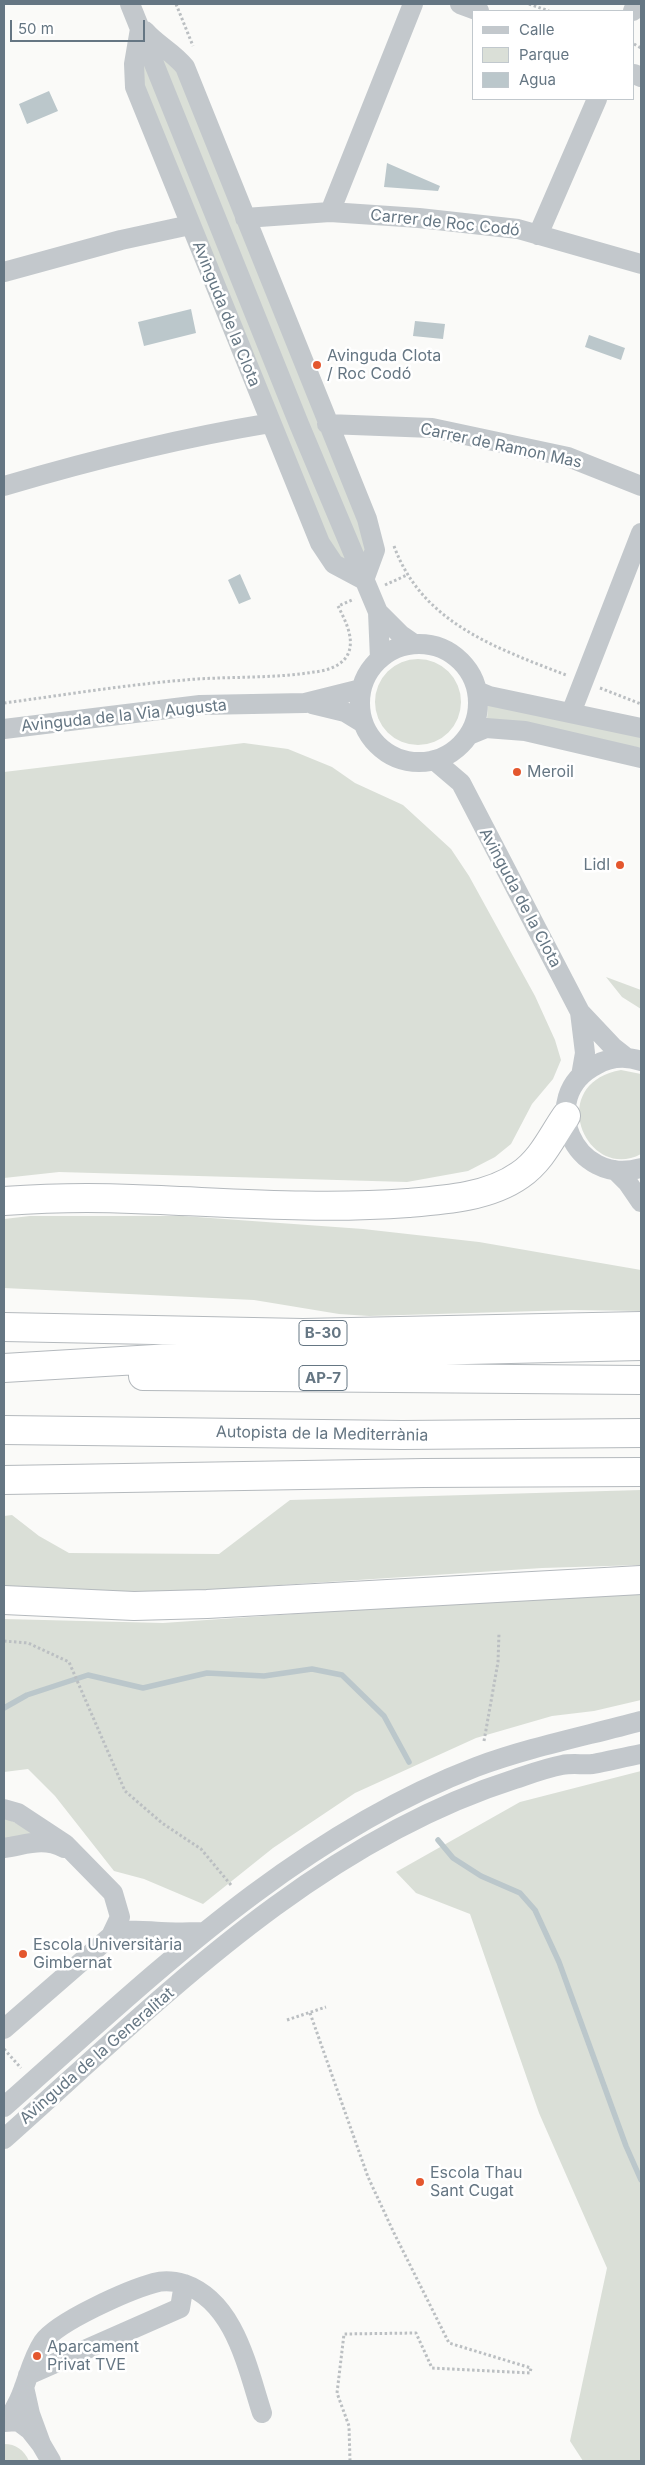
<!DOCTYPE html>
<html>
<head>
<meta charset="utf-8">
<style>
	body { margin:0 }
	#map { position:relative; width:645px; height:2465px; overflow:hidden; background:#fafaf8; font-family:Inter,sans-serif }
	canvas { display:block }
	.frame { position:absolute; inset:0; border:5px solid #657683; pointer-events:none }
	.legend { position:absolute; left:472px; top:10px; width:162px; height:90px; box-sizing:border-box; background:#fff; border:1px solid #c1c8cd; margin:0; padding:6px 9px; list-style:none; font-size:15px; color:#657683 }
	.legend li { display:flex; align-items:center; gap:10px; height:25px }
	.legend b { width:25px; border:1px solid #c1c8cd }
	.scale { position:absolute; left:10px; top:20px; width:135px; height:22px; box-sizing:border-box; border:2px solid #657683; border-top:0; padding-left:6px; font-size:15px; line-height:18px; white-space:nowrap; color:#657683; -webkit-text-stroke:4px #fff; paint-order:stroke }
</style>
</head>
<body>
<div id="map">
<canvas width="645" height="2465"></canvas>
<div class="frame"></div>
<ul class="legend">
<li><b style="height:6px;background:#c3c8cc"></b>Calle</li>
<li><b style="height:14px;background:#dadfd7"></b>Parque</li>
<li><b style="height:14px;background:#bbc7cb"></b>Agua</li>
</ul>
<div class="scale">50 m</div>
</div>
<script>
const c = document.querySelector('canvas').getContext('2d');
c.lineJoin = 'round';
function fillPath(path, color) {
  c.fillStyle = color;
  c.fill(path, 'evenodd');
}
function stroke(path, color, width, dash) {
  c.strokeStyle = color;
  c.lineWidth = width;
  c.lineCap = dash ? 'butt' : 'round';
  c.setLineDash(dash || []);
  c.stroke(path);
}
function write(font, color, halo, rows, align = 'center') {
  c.font = font + ' Inter,sans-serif';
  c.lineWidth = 5;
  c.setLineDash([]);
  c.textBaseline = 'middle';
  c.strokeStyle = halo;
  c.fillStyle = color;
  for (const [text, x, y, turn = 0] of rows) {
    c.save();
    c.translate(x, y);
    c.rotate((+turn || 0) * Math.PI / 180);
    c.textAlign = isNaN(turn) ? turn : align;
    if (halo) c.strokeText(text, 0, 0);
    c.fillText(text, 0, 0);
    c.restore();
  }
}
fillPath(new Path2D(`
	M140,25L185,67L367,519L378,612L320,543L134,64Z
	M375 702a43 43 0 1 1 86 0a43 43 0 1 1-86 0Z
	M488,705L641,736V748L487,719Z
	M244,743L288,749L332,767L355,783L403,805L451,849L469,876L535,996L555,1040L561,1060L553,1079L532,1104L511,1144L495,1157L468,1171L407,1182L59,1172L4,1178V772Z
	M606,977L641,990V1009L622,997Z
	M621,1070L641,1074V1154C587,1183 544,1084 621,1070Z
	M30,1216H183L363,1229L479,1242L641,1270V1311L572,1310L369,1316L339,1314L254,1300L4,1288V1219Z
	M641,1490V1565L542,1568L143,1594L4,1586V1516L12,1515L39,1536L69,1553L219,1554L290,1500Z
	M641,1590V1700L594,1711L552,1716L476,1738L355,1793L273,1848L203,1904L144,1879L114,1871L55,1796L28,1769L4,1772V1619L163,1623Z
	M641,1771V2461H583L570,2441L607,2268L539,2113L470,1914L416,1893L396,1872L520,1802Z
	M4,1818H6L37,1834L4,1842Z
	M4,2444C16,2444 24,2450 29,2461H4Z`), '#dadfd7');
fillPath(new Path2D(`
	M49,91L58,111L27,124L19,104Z
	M387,163L440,186L438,191L384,187Z
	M191,309L196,333L144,346L138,322Z
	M415,321L445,324L443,339L413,336Z
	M589,335L625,348L621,360L585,347Z
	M240,574L251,599L239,604L228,580Z`), '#bbc7cb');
stroke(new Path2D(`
	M4,1708L27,1695L88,1675L143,1688L207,1673L264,1676L312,1669L342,1675L384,1716L409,1762
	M438,1840L453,1858L481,1876L520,1893L535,1910L559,1962L626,2146L641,2180`), '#bbc7cb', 5.5);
const highway = new Path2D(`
	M4,1201C47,1198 89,1197 132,1199C224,1202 315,1210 408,1203C445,1200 489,1197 520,1175C542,1160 552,1136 566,1116
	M4,1327L303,1333L641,1326
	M4,1368L205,1356L641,1346
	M143,1376L641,1380
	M4,1430L402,1435L641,1433
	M4,1480L424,1473L641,1472
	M4,1600L134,1606L207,1604L641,1580`);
stroke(highway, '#b4b9bd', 30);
stroke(new Path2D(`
	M176,4L193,46
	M529,4L549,11
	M634,44L641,48
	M394,546C422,623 496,648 566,675
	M385,585L407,575
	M600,688L641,704
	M4,703C64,695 124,685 185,680C228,676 271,679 314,672C325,671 340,667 347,656C356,640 345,620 338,606L354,599
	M4,1641L28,1643L69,1662L125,1791L162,1823L201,1849L231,1885
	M484,1741L498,1662L499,1633
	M310,2013L368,2177L394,2233L449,2343L531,2368L530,2373L432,2368L416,2333L344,2334L337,2393L349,2426L350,2461
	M287,2020L326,2007
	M4,2049L21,2068`), '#bbbfc2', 3, [2.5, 2.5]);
stroke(new Path2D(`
	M130,4L299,424L378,612L401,635L414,644
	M460,4L479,11
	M633,11L636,4
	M140,29L134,64L135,87L320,543L334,564L364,580
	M145,31C157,45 173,52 185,67L367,519L375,550L364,580
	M634,74L641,77
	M330,212L413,4
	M245,218L330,212L419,218L518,229L641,264
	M538,235L597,99
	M4,272L121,240L190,225
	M327,424L432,428L568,457L641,486
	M4,486C92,460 180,438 271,423
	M378,612L380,659
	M360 703a59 59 0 1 1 118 0a59 59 0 1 1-118 0Z
	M477,691L489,696L641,728
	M312,704L345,712L363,723
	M571,713L641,533
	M4,729L200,705L305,703L361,689
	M469,735L486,728L525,731L641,758
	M434,760L461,783L580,1012L613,1047L627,1058
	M580,1012L585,1053L581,1076
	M641,1061C626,1056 610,1057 596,1065C535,1096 574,1188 641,1168
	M615,1170L628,1183L641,1202
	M4,1809L18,1813L65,1844L113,1893L120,1917L111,1936
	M4,1848C26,1845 43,1837 64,1848
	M4,2029L111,1936C129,1928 141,1931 161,1932C175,1933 190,1932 204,1932
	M4,2107C149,1979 292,1838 476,1767C530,1747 586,1736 641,1721
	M4,2139C158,2002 313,1843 515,1779C530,1774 546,1768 562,1765C572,1763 583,1765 593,1764C609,1761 625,1757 641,1754
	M184,2284C235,2302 247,2367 262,2413
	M6,2421C26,2398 27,2366 43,2342C58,2321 129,2290 154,2283C164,2280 174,2281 184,2284L180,2308L28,2375
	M4,2422L18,2421L30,2430L41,2444L30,2414L24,2387
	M41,2444L51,2461`), '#c3c8cc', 20);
stroke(highway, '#fff', 28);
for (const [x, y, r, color] of [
	[317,365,5,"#e4572e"],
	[517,772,5,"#e4572e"],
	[620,865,5,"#e4572e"],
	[23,1954,5,"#e4572e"],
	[420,2182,5,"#e4572e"],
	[37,2356,5,"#e4572e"]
]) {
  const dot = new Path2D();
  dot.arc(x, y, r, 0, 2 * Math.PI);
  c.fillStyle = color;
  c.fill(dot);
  stroke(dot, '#fff', 2);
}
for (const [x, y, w] of [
	[323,1333,48],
	[323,1378,48]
]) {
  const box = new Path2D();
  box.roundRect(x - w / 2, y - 12.5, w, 25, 4);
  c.fillStyle = '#fff';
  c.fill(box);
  stroke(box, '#657683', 1);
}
write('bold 15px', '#657683', null, [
	["B-30",323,1333],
	["AP-7",323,1378]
]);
write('16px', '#657683', '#fff', [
	["Carrer de Roc Codó",445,223,6],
	["Avinguda de la Clota",226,314,68],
	["Carrer de Ramon Mas",501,446,12],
	["Avinguda de la Via Augusta",124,716,-6],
	["Avinguda de la Clota",520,898,62],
	["Autopista de la Mediterrània",322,1434,1],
	["Avinguda de la Generalitat",97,2056,-41]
]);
write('16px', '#657683', '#fff', [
	["Avinguda Clota",327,356],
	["/ Roc Codó",327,374],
	["Meroil",527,772],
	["Lidl",610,865,"right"],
	["Escola Universitària",33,1945],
	["Gimbernat",33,1963],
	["Escola Thau",430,2173],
	["Sant Cugat",430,2191],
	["Aparcament",47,2347],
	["Privat TVE",47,2365]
], 'left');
</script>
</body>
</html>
